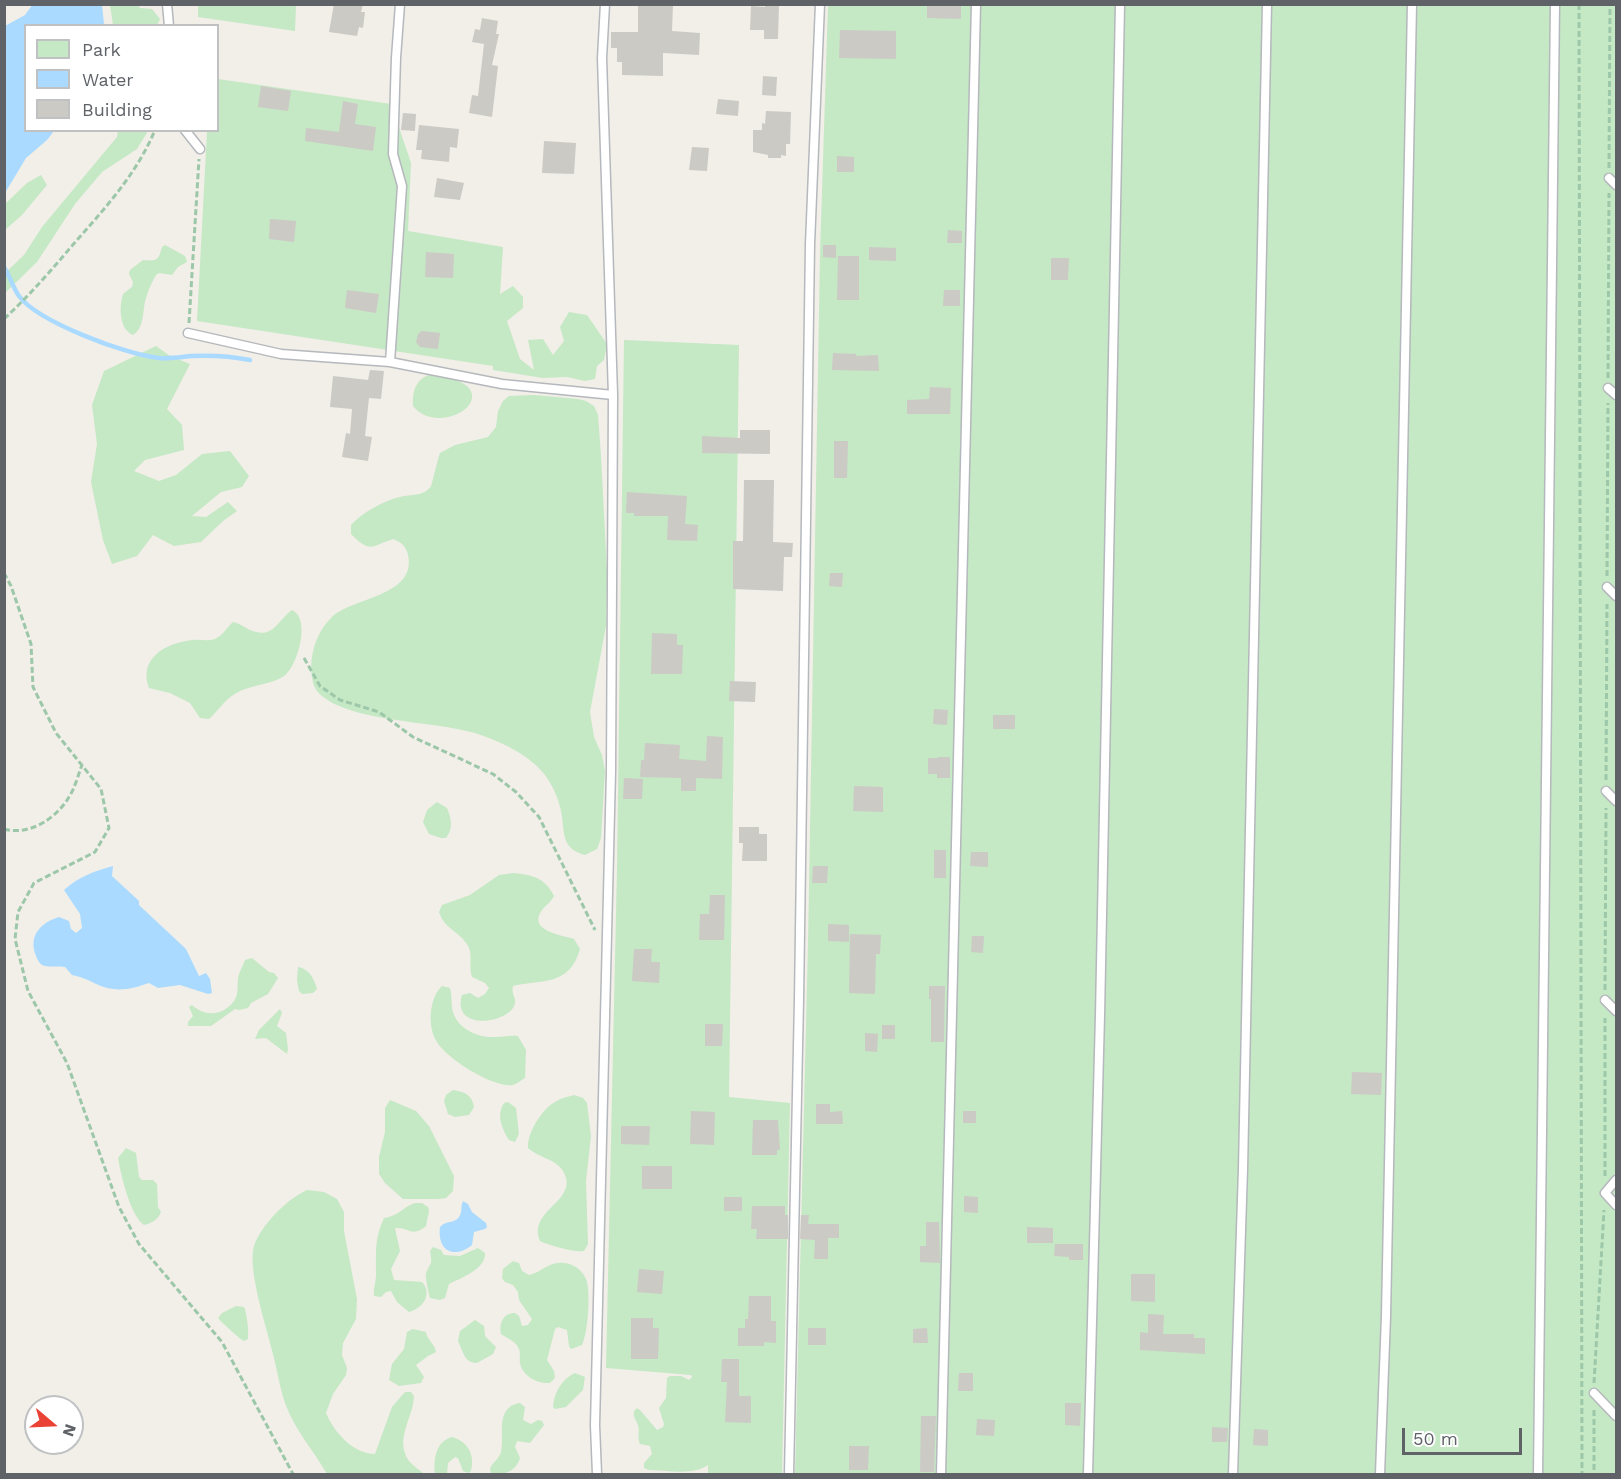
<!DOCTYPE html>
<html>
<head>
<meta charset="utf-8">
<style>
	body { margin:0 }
	#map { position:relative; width:1621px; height:1479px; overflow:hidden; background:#f1efe8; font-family:"Work Sans",sans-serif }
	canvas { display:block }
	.frame { position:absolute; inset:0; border:6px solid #5f6368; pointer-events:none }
	.legend { position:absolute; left:24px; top:24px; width:195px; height:108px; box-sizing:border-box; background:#fff; border:2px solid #bfc1c3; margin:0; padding:8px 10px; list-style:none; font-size:18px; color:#5f6368 }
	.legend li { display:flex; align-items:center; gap:12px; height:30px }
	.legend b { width:30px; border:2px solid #bfc1c3 }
	.north { position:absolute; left:24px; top:1395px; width:60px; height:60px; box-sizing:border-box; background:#fff; border:2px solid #bfc1c3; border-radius:50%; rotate:109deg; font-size:16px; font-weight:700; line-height:24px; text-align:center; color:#5f6368 }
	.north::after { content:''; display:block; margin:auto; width:21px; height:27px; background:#ea4335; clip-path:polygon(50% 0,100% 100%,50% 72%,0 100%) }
	.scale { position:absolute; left:1402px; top:1428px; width:120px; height:27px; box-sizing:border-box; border:3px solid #5f6368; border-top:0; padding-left:8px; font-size:18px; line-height:21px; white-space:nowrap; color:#5f6368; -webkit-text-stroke:4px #fff; paint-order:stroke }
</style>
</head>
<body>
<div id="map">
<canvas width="1621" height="1479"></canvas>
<div class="frame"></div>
<ul class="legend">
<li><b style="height:16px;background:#c5e8c5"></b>Park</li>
<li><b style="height:16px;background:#aadaff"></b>Water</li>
<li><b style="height:16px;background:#cccac5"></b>Building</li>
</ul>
<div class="north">N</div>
<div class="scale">50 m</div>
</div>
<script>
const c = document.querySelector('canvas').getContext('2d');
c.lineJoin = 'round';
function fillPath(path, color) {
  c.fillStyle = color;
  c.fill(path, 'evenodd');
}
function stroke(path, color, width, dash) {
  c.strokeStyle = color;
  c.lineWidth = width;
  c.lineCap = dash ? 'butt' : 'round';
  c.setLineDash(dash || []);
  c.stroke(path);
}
fillPath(new Path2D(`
	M110,5H138L140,8L152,9L160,19L157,25H113Z
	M198,5H296L295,31L198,17Z
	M828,5H1616V1474H795L808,944L820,254Z
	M218,79L391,104L411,163L408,231L503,247L500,294L513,286L523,297V308L507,321L520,359L534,370L528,340L543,339L553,355L564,341L560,327L569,312L587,315L607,344L604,360L597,366L595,379L585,381L567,377L543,378L493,370V366L197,321L207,132L204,131L218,130Z
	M118,131H148L137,149L102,172L75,204L37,262L5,293V273L24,255L42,227L117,137Z
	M41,175L47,185L22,215L5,230V204L27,183Z
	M165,245L185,256L187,262L178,267L172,275L159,273L156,275C152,282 148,290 146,298C142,311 145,327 133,335C119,329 119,307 123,294L132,287L133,282L129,274L130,270L143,260C158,261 158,261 162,247Z
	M624,340L739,345L729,1097L790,1103L782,1474H708V1465C692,1476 667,1470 649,1470L644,1468V1463L652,1454L650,1446L640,1444C637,1437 640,1431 638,1425C636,1419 633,1418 634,1411L637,1408L640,1410L657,1430L663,1427L664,1424L659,1408L666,1398L667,1378L670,1376H681L689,1380L692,1377L691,1375L606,1368L617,869Z
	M156,346L170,356L190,364L167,409L182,425L184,450L145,460L134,471L159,481L176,475L202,454L230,451L249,476L242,487L221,492L192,516L206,517L228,502L237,511L223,521L201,542L174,546L153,535L137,556L112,564L103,540L91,482L97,444L92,405L104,371Z
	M431,374C442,376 458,379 467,386C489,407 435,434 413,406C412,391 416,379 431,374Z
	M534,395L578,399L586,401L594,406L598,415L601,456L607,572L606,626L590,712L594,737L602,755L605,771L601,838L597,849L585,855C558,848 566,828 560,807C557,795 552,785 545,775C529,754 499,741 475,733C434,721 353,722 322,696C315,690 313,685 312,677C309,656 316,633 331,618C351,597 417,597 408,555C406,546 401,542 393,539C371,546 371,554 351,534V525C363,512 383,501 400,497C411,494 424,497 431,486C433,481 437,461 440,453L455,445L488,437L496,427L498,411L503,401L509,396Z
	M292,610C311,618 298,666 284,676C272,684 253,685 240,691C224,699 221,708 209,719L200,718L190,703L170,693L149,688C138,658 166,643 192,640C198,639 205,641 211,640C222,638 225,629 233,622C242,624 247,630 256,632C274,637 280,618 292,610Z
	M437,802L447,808C451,818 454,828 446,838H441L429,834L423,822L427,810Z
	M514,873C533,875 545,878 554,896C551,902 546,905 542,910C527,931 562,935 574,939L580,949C569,987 542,979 513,986C511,994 516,997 515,1003C512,1023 451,1033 462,995L470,993L478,998L485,994L489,988L485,983L472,977C468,965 474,955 467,944C458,931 444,928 439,912L442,905L470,895L499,875Z
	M252,958L269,972L274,973L278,978L268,994L251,1003L248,1008L239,1010L235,1009L211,1026H188V1022L193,1016L189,1007L192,1005C205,1017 223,1016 234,1001C239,994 237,986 238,978C239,972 243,966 245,960Z
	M298,967C310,969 314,979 317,989L313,993L302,994L299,991L297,980Z
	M442,986L450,988C452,996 451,1005 453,1012C458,1029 478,1038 495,1037C503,1037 509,1035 518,1036L526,1050L525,1078C521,1080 517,1084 513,1085C493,1088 447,1059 437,1042C427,1027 429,998 442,986Z
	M280,1009L282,1013L277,1026L286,1033L288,1049L287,1054L266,1038L255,1039L259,1030Z
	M453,1090C465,1092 472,1095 474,1107L469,1115L455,1117L448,1114L444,1101L446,1095Z
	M574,1095L583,1098L587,1103L591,1136L586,1181L588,1244L584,1251C577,1253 547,1245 540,1241C527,1209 581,1201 563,1171C556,1159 539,1158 528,1148C527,1133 542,1109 555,1102C561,1098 567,1097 574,1095Z
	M390,1100L416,1111L429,1126L454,1176L453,1191L446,1198L439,1199H403L385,1183L379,1174V1157L385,1132V1108Z
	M508,1102L516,1108L519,1134L515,1142L509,1140C502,1129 496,1115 504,1103Z
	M126,1148L136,1153L139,1177L142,1180H153L157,1184L158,1207L161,1212C158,1220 152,1223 144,1225C130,1215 121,1175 118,1158Z
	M307,1190L324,1192L337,1199L344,1212V1231L357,1299L356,1319L343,1343L342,1355L347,1368L346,1375L333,1394L326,1413C334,1432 353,1454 375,1454L392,1407L405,1392H411L414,1396C413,1419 394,1439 409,1461C413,1466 420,1470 424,1474H327C314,1451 294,1429 285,1403C280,1388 277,1370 273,1354C267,1329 247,1269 254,1246C261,1225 287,1199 307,1190Z
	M415,1203H422L428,1207L429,1211L426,1226C411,1238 410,1227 395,1228L400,1251L391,1269L394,1280L422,1282C433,1294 423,1308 409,1312L397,1302L391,1291L386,1292L381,1297L374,1296C373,1287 377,1279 376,1271C376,1249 375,1238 384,1218C401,1215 401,1208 415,1203Z
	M433,1247L441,1250L444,1255L460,1256L478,1248L485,1253C486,1269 461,1278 449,1284L445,1298L440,1300L430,1298C429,1294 425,1277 426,1274C430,1261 433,1267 430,1251Z
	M513,1261L519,1263L522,1271L529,1275C542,1272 549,1261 564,1263C574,1264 582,1270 586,1279C591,1292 588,1333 582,1345L571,1349L569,1346L567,1330L558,1327L555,1329L547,1360L554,1371L555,1378L550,1383C538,1384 522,1376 520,1363C519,1358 521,1354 519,1349C516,1341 508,1339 501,1334C499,1323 503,1313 515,1313L519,1316L522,1326L528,1325L532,1319L519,1300L518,1292L513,1285L505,1282L502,1278L503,1269Z
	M236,1306L244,1307C247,1313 249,1333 248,1339L244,1341C241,1340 220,1321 218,1318L222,1313Z
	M475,1320L484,1326L485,1336L496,1347L493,1354L477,1363C464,1363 463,1351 458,1341L460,1331Z
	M413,1329L426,1332C427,1340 435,1344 436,1352L428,1356L416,1365L424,1377L421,1383L399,1386L389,1380L392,1364L404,1349L407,1332Z
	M575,1373L585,1377L583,1390L566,1407L555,1409L553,1407C554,1392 562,1379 575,1373Z
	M520,1403L525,1407L523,1420L531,1424L538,1420L542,1421L544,1425L530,1443L517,1441L515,1447L520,1458C516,1472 504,1475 491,1474L490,1468C493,1462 499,1459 501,1452C505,1436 494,1407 520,1403Z
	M452,1437C469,1442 475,1456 471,1471L468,1473L463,1471L458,1458L455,1457L448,1463L447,1474H435C433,1460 436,1441 452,1437Z`), '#c5e8c5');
fillPath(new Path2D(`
	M33,4L102,5L104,24L26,26V130L54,131L47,140L26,158L5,193V26L25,15Z
	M113,866L112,876L139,901V905L186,949L199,976L206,973L210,979L212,993L208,994L180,985L158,988L149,983C129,990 114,993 94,983C86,979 81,977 72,975L65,967C59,966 51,967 45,966C40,965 38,961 36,956C28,936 40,923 59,917L69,921L71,929L76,933L82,928L80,914L64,890C78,877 95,871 113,866Z
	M463,1201L468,1204L472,1212L486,1223L487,1227L485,1229L474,1232L472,1245C453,1260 437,1250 440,1227C446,1220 454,1224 459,1217C463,1211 460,1207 463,1201Z`), '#aadaff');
stroke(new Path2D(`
	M4,267C10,276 13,288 19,296C38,322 127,355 159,358C169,359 181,357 191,356C212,355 230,356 250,360`), '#aadaff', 4.5);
fillPath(new Path2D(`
	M334,4H363L361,12H365L363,28L359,27L357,36L329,32Z
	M638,4H673L672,31L700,33L699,55L663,53V76L622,75V62H617V48H611V32H638Z
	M765,4H779L778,39H764V30H750L751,6L765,7Z
	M927,4H961V19L927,18Z
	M482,18L498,21L496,34H499L492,65L498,66L492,117L469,113L472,95L478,96L484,44L472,42L475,29L480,30Z
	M840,30L896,31V59L839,58Z
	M763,76L777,77L776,96L762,95Z
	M261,86L291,91L288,111L258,107Z
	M718,99L739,101L738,116L716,114Z
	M343,101L358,104L355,124L376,127L373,151L305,141L306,128L339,132Z
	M766,111L791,112L790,144H786V156L781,155V158H768V155L753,152V130H762V123L765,124Z
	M403,113L416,114L415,131L401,130Z
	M419,125L459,129L457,148L450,147L449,162L421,159L422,150H416Z
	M544,141L576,143L574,174L542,173Z
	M692,147L709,148L707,171L689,170Z
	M837,156L854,157V172H837Z
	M437,178L464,183L460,200L434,197Z
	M270,219L296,221L294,242L269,239Z
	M948,230L962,231V243H947Z
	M823,245H836V258L823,257Z
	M869,247L896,248V261L869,260Z
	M426,252L454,254L453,278L425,277Z
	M838,256H859V300H837Z
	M1051,258H1069L1068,280H1051Z
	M347,290L379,294L376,313L345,308Z
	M944,290H960V306H943Z
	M422,331L440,333L438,349L420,347L416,342L418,334Z
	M833,353L856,354V356L878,355L879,371L832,370Z
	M370,370L384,371L381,399L369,398L365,436L372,437L368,461L342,457L346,433L350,434L352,409L330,407L333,376L368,380Z
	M930,387L951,388L950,414H907V400L929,399Z
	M740,430H770V454L702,453V436L740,438Z
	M834,441H848L847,478H834Z
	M744,480H774L773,542L793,543L792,557H784L783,591L733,589V541H743Z
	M627,492L687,496L685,524L698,525L697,541L667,540L668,516H634V513H626Z
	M830,573H843L842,587L829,586Z
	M652,633L677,634V645H683L682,674H651Z
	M730,681L756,682L755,702L729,701Z
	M934,709L948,710L947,725L933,724Z
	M993,715H1015V729H993Z
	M707,736L723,737L722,779L696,778V791H681V778L640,777L641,760H644L645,743L680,745L679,759L706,761Z
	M938,757H950V778H937V774H928V758H938Z
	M624,778L643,779L642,799H623Z
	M854,786L883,787V812L853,811Z
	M739,827H759V834H767V861H742L743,843H739Z
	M934,850H946V878H934Z
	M971,852H988V867L970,866Z
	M813,866H828L827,883H812Z
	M710,895H725L724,940H699L700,914H709Z
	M828,924L849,925V942L828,941Z
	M850,934L881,935L880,954H876L875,994L849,993Z
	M972,936H984L983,953L971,952Z
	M634,949H652L651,962H660L659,983L632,981Z
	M929,986H945L944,1042H931V999H929Z
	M705,1024H723L722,1046H705Z
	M882,1025H895V1039H882Z
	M865,1033L878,1034L877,1052L865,1051Z
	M1352,1072L1382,1073L1381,1095L1351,1094Z
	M816,1104H830V1112L842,1111L843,1124H816Z
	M691,1111L715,1112L714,1145L690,1144Z
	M963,1111H976V1123H963Z
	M753,1120H778L780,1150H777V1155H752Z
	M621,1126H650L649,1145L621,1144Z
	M642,1166H672V1189H642Z
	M964,1196L978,1197V1213L964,1212Z
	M724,1197H742V1211H724Z
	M752,1206H785V1215H788V1239H756L757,1229H751Z
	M801,1215H809L808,1224H839V1238H828V1259H814L815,1240L800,1239Z
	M926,1222H939L940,1263L920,1262V1246H926Z
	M1027,1227L1053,1228V1243H1027Z
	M1055,1244H1083V1260H1069V1257L1054,1256Z
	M639,1269L664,1271L662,1294L637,1292Z
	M1131,1274H1155V1302L1131,1301Z
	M749,1296H771V1321H776V1343L764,1342V1346H738V1328H745V1319H748Z
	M1148,1314L1164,1315L1163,1334H1194V1338H1205V1354L1140,1350V1332L1148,1333Z
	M631,1318H653V1328H659L658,1359H631Z
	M808,1328H826V1345H808Z
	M927,1328L928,1343H913V1329Z
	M722,1359H739V1396H751V1423L725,1422L727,1382H721Z
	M959,1373H973V1391H958Z
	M1065,1403H1081L1080,1426L1065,1425Z
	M921,1416H936L934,1472H920Z
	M977,1419L995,1420L994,1436L976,1435Z
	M1212,1427L1228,1428L1227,1442H1212Z
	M1254,1429L1268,1430V1446L1253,1445Z
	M849,1446H869L868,1470H849Z`), '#cccac5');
const lane = new Path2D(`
	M167,4L169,26
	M185,130L200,149
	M1609,178L1616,185
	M188,333L281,354L390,362L502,384L613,395
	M390,362L402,186L393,154L396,58L400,4
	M1608,388L1616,395
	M1607,587L1616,596
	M1606,791L1616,801
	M1605,1000L1616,1011
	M1616,1180L1605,1193L1616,1205
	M1594,1393L1616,1416
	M597,1474L595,1425L611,771L613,395L602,58L605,4
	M789,1474L799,999L810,244L820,4
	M941,1474L976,4
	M1088,1474L1100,1015L1120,4
	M1233,1474L1243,1169L1267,4
	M1380,1474L1386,1316L1412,4
	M1538,1474L1555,4`);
stroke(lane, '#b5b8bc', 11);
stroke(new Path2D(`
	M1579,4L1582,1474
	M1609,168L1610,4
	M4,319C31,294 54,267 77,240C107,206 137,173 155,130
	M189,323L199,159
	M1608,378L1609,193
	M4,573L11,586L31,644L33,687L56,733L101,789L109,828L95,852L34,883L18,912L15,939L28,991L67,1063L119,1207L139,1244L222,1342L293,1474
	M1607,576L1608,403
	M304,658L320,686L340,700L379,712L413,737L493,774L516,792L539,817L595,930
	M1606,780L1607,604
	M4,829C29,836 56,819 69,797C75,788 78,775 82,765
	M1605,990L1606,808
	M1605,1176V1018
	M1594,1383L1604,1210
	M1594,1410V1474`), '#9cc7a9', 3, [6, 3]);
stroke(lane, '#fff', 8);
</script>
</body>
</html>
